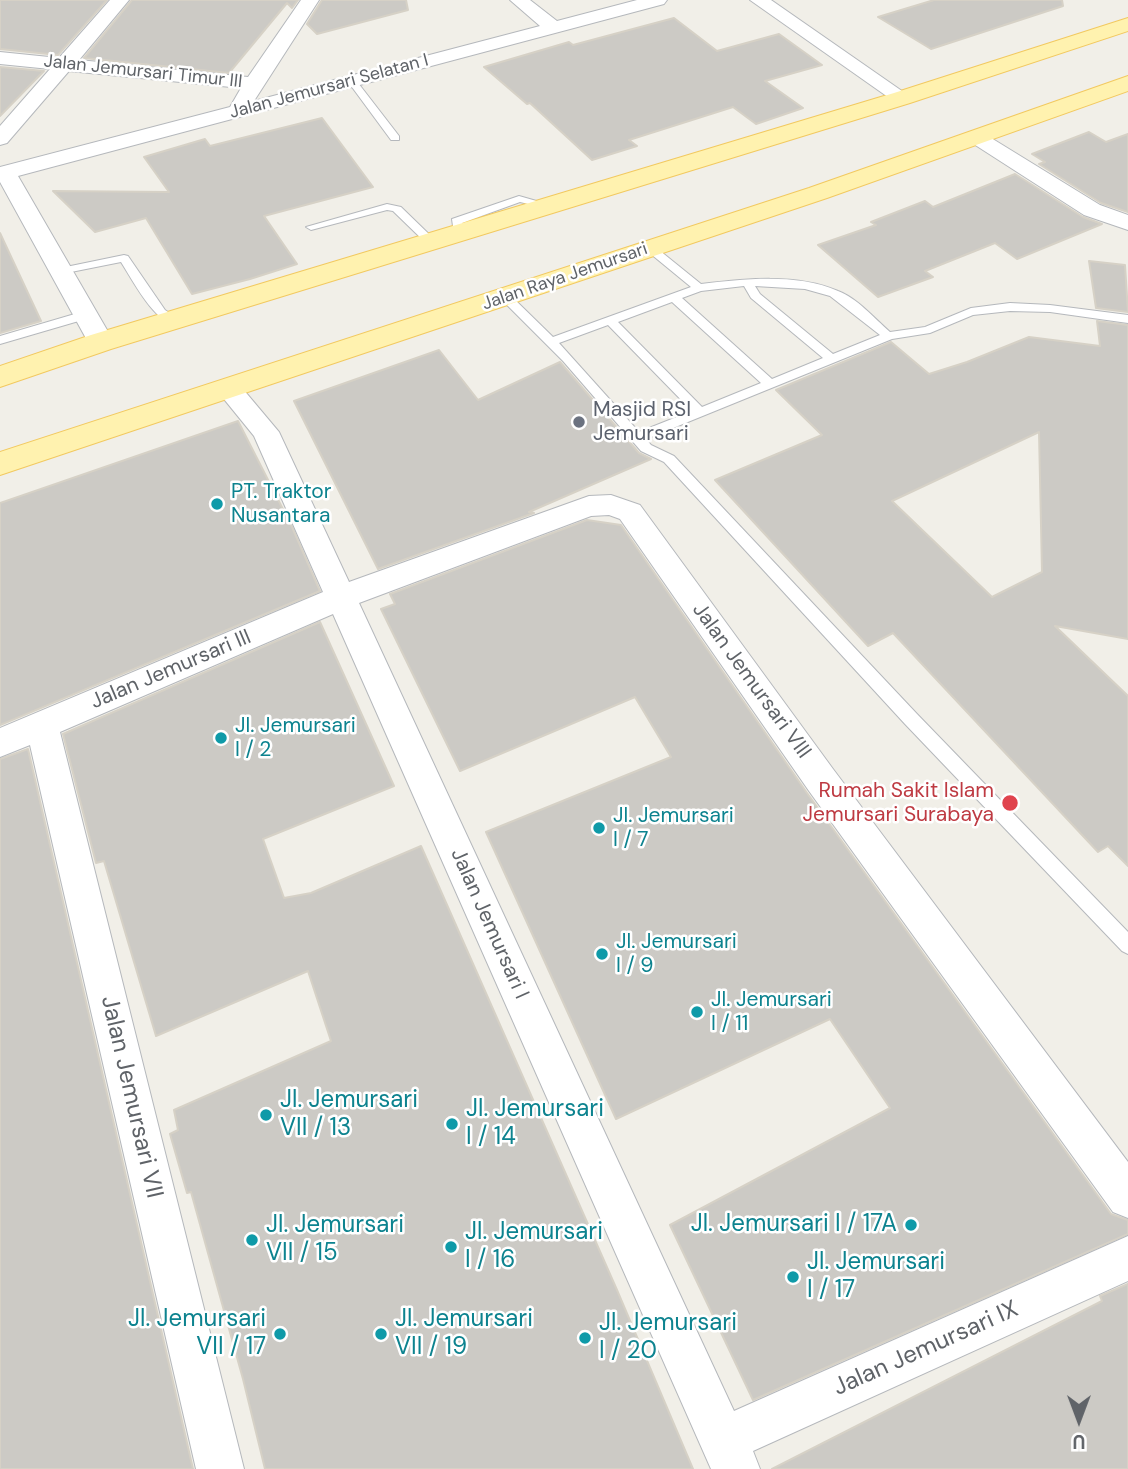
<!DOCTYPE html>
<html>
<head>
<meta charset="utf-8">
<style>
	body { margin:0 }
	#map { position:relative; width:1128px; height:1469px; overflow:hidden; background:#f1efe8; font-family:"DM Sans",sans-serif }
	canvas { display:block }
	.north { position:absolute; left:1044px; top:1385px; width:70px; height:70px; -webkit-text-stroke:5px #fff; paint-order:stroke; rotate:180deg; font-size:19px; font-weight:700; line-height:28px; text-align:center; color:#5f6368 }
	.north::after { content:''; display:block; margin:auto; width:24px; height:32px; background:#5f6368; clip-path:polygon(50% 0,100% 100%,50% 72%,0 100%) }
</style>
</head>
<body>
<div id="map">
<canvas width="1128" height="1469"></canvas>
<div class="north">U</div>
</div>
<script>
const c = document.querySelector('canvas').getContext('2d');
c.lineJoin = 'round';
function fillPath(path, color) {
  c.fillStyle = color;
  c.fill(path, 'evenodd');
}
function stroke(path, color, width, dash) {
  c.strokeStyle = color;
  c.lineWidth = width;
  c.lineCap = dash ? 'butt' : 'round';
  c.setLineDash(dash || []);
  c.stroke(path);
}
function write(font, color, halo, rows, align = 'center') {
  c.font = font + ' "DM Sans",sans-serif';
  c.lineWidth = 5;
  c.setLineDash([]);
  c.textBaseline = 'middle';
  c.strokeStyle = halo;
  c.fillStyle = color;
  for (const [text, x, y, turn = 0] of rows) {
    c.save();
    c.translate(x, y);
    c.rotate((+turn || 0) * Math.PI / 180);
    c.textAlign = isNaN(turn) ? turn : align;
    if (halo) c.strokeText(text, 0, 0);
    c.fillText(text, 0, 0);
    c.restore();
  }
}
const building = new Path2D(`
	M0,0H107L58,55L0,49Z
	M132,0H298L292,8L287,3L229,73L84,58Z
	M322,0H406L408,10L317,34L307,24Z
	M934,0H1062L1063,6L931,49L878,17Z
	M674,18L717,51L779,34L822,65L765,81L803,108L756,124L733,107L629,140L637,146L592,160L530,103L527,104L484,67L569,42L573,45Z
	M0,67L44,71L0,116Z
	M322,118L373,187L264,216L297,264L250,279L192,294L146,218L95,232L53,191L169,192L144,157L205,139L210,146Z
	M1089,132L1106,142L1128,134V212L1101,203L1039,164L1045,162L1032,154Z
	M1015,174L1083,217L1102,224L1017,259L995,243L925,271L933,277L878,297L818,245L876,225L871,222L925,201L933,207Z
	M0,233L41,321L0,333Z
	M1089,261L1125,265L1128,312L1096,308Z
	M1097,321L1128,325V639L1055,626L1128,696V866L1108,846L1098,852L893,633L868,646L715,480L822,435L776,390L891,342L929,374L967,362L1029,337L1100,346ZM1039,432L1042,572L992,597L892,501Z
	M439,350L478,400L560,362L639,453L651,459L529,512L534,513L378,569L294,401Z
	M238,421L292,527L320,591L0,725V503Z
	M587,520L621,525L807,793L1111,1214L1128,1220V1234L753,1400L670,1225L890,1108L830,1019L616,1119L486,832L671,757L635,697L460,771L381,609L395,604L390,594Z
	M320,622L394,786L263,839L284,898L311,893L421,846L617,1290L693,1469H265L243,1379L191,1192L187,1193L170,1134L178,1130L174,1110L331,1041L308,971L156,1036L104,861L96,863L63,734Z
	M28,749L193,1469H0V759Z
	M1128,1284V1469H772L1102,1301L1100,1296Z`);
fillPath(building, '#cccac5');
stroke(building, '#d6d1c6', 2);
const lane = new Path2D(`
	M349,79H355L399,136V140H391L349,83Z
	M519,196L554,206L549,209L520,202L462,223L463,235L454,233L452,219Z
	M387,204L401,207L435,240V244H427L393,211L387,210L311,230L306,227Z
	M646,246H654L701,284C744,279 797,273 838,291C857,298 874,318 890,332L925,327L971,308L1010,303L1050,305L1128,315V323L1050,312L1010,311L973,315L930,333L892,339L646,439L651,445L674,456L917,714L1128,932V954L1122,951L905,724L664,462L641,451L563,361L499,297L501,294H509L553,337L691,287L646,250ZM744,286L751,298L823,358L772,379L682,298L701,291ZM755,286L805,289L830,296L880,335L833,354L760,294ZM672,302L761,383L702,407L618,322ZM608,325L692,411L639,432L559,343Z
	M124,255L128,256L165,310L177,318V324C156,326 132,279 121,262L61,274L55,271L61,268Z
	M85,311L91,315L89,318L0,344V336Z`);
const street = new Path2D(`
	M110,0H129L79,60L248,77L301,0H319L254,101L540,26L510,0H530L557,21L637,0H667L664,4L18,176L114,342L110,348L101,350L92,348L88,342L0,182V167L230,107L241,88L69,71L7,143L0,145V126L50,69L0,64V52L59,58Z
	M750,0H771L912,98L909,102H895Z
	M976,131L983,133L1100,205L1128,215V230L1084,215L969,141L966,137L969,133Z
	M228,379L237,382L279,432L349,582L589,496L611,495L640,505L833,769L1128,1162V1218L1113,1212L809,791L620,519L609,515L591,516L359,603L734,1411L1128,1236V1281L753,1451L760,1469H711L333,614L60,732L244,1469H196L30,745L0,757V728L323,592L254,436L215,388L219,382Z`);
const primary = new Path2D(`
	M1128,18V31L910,103L111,349L0,387V366L91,335L894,93Z
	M1128,76V91L827,198L0,475V452L809,188Z`);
stroke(lane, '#b5b8bc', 2);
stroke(street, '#b5b8bc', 2);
stroke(primary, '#f2c960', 2);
fillPath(lane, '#fff');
fillPath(street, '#fff');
fillPath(primary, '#fff2af');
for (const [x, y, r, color] of [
	[579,422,7,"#6b7280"],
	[217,504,7,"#0f9aa8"],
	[221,738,7,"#0f9aa8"],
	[1010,803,9,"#e0444e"],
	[599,828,7,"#0f9aa8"],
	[602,954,7,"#0f9aa8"],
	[697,1012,7,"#0f9aa8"],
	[266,1115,7,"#0f9aa8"],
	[452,1124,7,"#0f9aa8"],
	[911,1225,7,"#0f9aa8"],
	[252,1240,7,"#0f9aa8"],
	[451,1247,7,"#0f9aa8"],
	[793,1277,7,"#0f9aa8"],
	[280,1334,7,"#0f9aa8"],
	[381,1334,7,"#0f9aa8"],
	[585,1338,7,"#0f9aa8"]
]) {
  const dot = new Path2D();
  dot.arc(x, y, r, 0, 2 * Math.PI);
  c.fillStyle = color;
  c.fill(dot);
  stroke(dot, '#fff', 2.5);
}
write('18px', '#5f6368', '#fff', [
	["Jalan Jemursari Timur III",143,72,6],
	["Jalan Jemursari Selatan I",329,87,-15],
	["Jalan Raya Jemursari",565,277,-19]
]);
write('21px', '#5b616d', '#fff', [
	["Masjid RSI",593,410],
	["Jemursari",593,434]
], 'left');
write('21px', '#0d838f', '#fff', [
	["PT. Traktor",231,492],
	["Nusantara",231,516],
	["Jl. Jemursari",235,726],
	["I / 2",235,750],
	["Jl. Jemursari",613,816],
	["I / 7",613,840],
	["Jl. Jemursari",616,942],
	["I / 9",616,966],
	["Jl. Jemursari",711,1000],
	["I / 11",711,1024]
], 'left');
write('21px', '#5f6368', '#fff', [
	["Jalan Jemursari III",171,670,-23],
	["Jalan Jemursari VIII",751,681,54],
	["Jalan Jemursari I",489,924,66]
]);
write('21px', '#be3a42', '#fff', [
	["Rumah Sakit Islam",994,791],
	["Jemursari Surabaya",994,815]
], 'right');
write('24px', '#5f6368', '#fff', [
	["Jalan Jemursari VII",131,1097,77],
	["Jalan Jemursari IX",926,1349,-24]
]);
write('24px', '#0d838f', '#fff', [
	["Jl. Jemursari",280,1101],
	["VII / 13",280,1129],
	["Jl. Jemursari",466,1110],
	["I / 14",466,1138],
	["Jl. Jemursari I / 17A",897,1225,"right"],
	["Jl. Jemursari",266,1226],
	["VII / 15",266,1254],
	["Jl. Jemursari",465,1233],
	["I / 16",465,1261],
	["Jl. Jemursari",807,1263],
	["I / 17",807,1291],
	["Jl. Jemursari",266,1320,"right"],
	["VII / 17",266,1348,"right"],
	["Jl. Jemursari",395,1320],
	["VII / 19",395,1348],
	["Jl. Jemursari",599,1324],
	["I / 20",599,1352]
], 'left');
</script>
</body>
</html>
